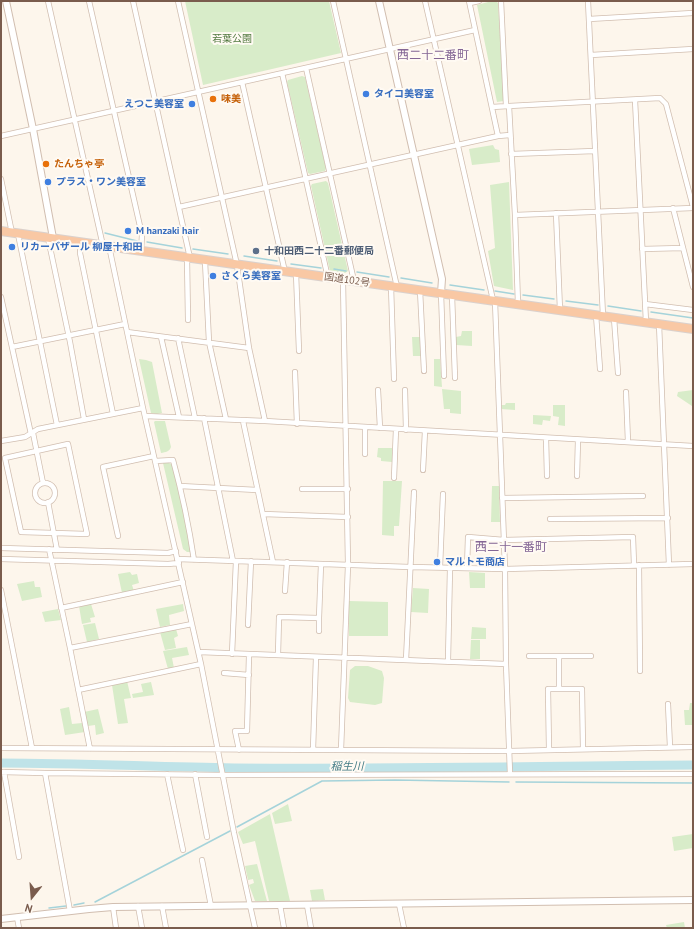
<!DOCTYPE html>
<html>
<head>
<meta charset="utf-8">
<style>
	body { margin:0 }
	#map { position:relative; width:694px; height:929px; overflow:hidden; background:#fdf6ec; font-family:"PT Sans",sans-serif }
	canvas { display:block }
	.frame { position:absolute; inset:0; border:2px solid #7a5c4d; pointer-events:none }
	.north { position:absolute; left:12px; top:877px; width:40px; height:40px; -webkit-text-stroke:3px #fffaf3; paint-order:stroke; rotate:197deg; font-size:11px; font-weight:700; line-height:16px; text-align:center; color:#7a5c4d }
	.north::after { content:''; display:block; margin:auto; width:14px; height:18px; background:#7a5c4d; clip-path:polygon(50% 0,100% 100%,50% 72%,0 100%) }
</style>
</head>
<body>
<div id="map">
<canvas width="694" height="929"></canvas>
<div class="frame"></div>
<div class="north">N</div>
</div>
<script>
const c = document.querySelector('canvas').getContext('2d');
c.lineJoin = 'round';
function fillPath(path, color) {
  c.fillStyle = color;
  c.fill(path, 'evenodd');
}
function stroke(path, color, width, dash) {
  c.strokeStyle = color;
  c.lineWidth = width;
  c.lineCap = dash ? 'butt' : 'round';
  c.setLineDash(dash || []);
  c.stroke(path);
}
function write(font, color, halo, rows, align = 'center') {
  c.font = font + ' "PT Sans","Noto Sans JP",sans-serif';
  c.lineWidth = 4;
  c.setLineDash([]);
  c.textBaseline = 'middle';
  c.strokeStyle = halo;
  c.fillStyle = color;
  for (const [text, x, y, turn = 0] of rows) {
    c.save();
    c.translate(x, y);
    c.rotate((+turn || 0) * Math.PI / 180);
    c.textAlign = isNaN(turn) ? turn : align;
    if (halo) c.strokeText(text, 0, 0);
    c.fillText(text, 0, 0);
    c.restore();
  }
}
fillPath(new Path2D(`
	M185,1H329L341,53L203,85Z
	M492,1H496L498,3L504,101L497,102L477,5Z
	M302,76L305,77L326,168L325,171L310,174L308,173L287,82L288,80Z
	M493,145L495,149L499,150L500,162L472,165L469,149Z
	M326,181L328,183L348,271L345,273L330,271L311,186L312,184Z
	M509,182L513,290L494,286L488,251L495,248L490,185Z
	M462,331H472V346L456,345V337L461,336Z
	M412,337H421V356H413Z
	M139,359L146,360L152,362L162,413L157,414L151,413Z
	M434,359H440L442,387L434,386Z
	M442,389L461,391V414L450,413V409H444Z
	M693,390V412L692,406L677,396L678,392Z
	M506,403H515V410L501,409V405H505Z
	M553,405H565V426L558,425L559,417L553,416Z
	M533,415L551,416L550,421L543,420L542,425L533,424Z
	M155,421H165L171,447C169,452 166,452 161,453L154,422Z
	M378,448H392V462L381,461V458L377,457Z
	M167,462L173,465L181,496L191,552H187L183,549L163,463Z
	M383,481H402L399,526H394V536L382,535Z
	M492,486H499L500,522H491Z
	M130,572L132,575L137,574L139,583L132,585L134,591L122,593L118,574Z
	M469,572L485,573V588H470Z
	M34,581L35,587H40L42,597L22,601L17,584Z
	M413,588L429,589L428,613L411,612Z
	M349,601L388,602V636H349Z
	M91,604L95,617L90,618L91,622L82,624L79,606Z
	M183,604L184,611L169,615L170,625L160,627L156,609Z
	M58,609L61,620L45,622L42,612Z
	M95,623L99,639L87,642L83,625Z
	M472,627L486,628V639H471Z
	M176,629L178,636L174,638L176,648L165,650L160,632Z
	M471,640H480V659H470Z
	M187,647L189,655L172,658L174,668L168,669L163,651Z
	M355,666H368L382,671L384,678L382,703L375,705L350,702L348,698L350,670Z
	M127,681L131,698L124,699L128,723L118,724L112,685Z
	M151,682L154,695L133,698L132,694L143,692L141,684Z
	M690,703H693V725H685L684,710H689Z
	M69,707L72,724L82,723L85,732L65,735L60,709Z
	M98,709L104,733L96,735L95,725L88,726L84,712Z
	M288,804L292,821L275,824L272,813Z
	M270,814L290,901H269L255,841L243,844L238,832Z
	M693,834V848L674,851L672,837Z
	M257,864L267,901H255L249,885L254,883L253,879L248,880L245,866Z
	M323,889L325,900L312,901L310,890Z
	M684,922L685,928H667L666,925Z`), '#d8ecc9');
stroke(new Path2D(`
	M105,233L137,241
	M147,242L182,248
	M193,249L228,254
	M244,256L277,261
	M291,264L321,268
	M334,269L346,271
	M357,272L389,277
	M401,278L432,283
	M450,285L484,290
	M495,291L514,294
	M523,295L554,299
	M566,301L598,305
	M608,306L641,311
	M651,312L693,318
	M516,782L693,783
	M237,827L322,781L395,780L509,782
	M95,902L230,831
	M74,905L84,903
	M49,908L66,906`), '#a5d3da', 1.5);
stroke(new Path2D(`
	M1,763C79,763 156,767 234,768C387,769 540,766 693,765`), '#bfe3e8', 9);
const minor = new Path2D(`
	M48,1L103,246
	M89,1L142,235L141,251
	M133,1L190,258
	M178,1L237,265L249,348L265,421
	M333,1L397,287
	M425,1L493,300
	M469,1L498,136
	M501,1L506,106
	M588,1L603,316
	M470,3L479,1
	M589,19L693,13
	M591,55L693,49
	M306,68L354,281
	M282,73L328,278
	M242,82L285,272
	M635,100L646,322
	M492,107L509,106
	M1,136L475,30
	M511,154L595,151
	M1,179L12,233
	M179,207L498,136L510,135
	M673,208L693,287
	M556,213L560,310
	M515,215L693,208
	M18,234L57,425
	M48,238L70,342L84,419
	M81,243L80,253L113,414
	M109,246L143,408L201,664L234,833L255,928
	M642,249L683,248
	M187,258L188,320
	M205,261L209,342L226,419
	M296,273L299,351
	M391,286L394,379
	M420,290L424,371
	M441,293L444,376
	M452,295L455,378
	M1,297L31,434
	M495,301L505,569L506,664L510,774
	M518,304L515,215L509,106L660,98L666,104L693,207
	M645,304L693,310
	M596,315L600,369
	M614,318L618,373
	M659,324L669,565
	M127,332L249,348
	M161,337L179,417
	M178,338L195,418
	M12,347L125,324
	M295,372L297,424
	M378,390L380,428
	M405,390L406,430
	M626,392L628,442
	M145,416L265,421L693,446
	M204,418L233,561
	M243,421L273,562
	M33,433L43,483
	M546,438L547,476
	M1,441L25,437L38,429L143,408
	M68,444L87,534L21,532L5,458Z
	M365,454V427
	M155,461L173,460C182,493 189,526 194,560
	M423,470L425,431
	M577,476L578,440
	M394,478L396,429
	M35 493a10 10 0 1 1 20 0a10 10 0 1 1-20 0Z
	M180,486L257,490
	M302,489H348
	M502,498L643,496
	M48,502L57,550
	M263,514L348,517
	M550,519L668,518
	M118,536L103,467L154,456
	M1,548L168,553L176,551
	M49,549L70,648L90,749
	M1,559L168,564L179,563
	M177,559L410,567L505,569L693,564
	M639,565L640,671
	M440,567L443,494
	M467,568L468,537L504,540L633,537L634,565
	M1,590L32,748
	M285,591L287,562
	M61,608L183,582
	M319,618V631
	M248,625L251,561
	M70,648L192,624
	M199,652L506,664
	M232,654L236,561
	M278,655L279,617L319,618L321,564
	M529,656H591
	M559,657V689
	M406,660L414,492
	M448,661L450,568
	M224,673L249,675
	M78,690L201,664
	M668,704L670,747
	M1,748L509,751L693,747
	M239,750L235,731H247L249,655
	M313,750L316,657
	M341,750L348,565L343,280
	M549,750L548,689H582L583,749
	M1,772L45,773L70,911
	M4,772L19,857
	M45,773L223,775L693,774
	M167,774L183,850
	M195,774L207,837
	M202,860L211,906
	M399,904L404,928
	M280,905L284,928
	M307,905L311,928
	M138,906L142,928
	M162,906L166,928
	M113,907L116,928
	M17,917L19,928`);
const tertiary = new Path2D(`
	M6,1L33,129L53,238
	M379,1L442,279L441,293
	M1,919L89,909L113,907L693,900`);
const trunk = new Path2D(`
	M1,231L693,329`);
stroke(minor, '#d1beb0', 6);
stroke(tertiary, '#d1beb0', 8);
stroke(trunk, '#dad1cd', 10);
stroke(minor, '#fff', 4.5);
stroke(tertiary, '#fff', 6);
stroke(trunk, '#f9c8a4', 8);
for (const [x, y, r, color] of [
	[366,94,4,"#3f7fe0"],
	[213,99,4,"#e8710a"],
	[192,104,4,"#3f7fe0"],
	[46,164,4,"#e8710a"],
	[48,182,4,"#3f7fe0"],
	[128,231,4,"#3f7fe0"],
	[12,247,4,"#3f7fe0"],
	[256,251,4,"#5c6f8a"],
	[213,276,4,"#3f7fe0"],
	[437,562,4,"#3f7fe0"]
]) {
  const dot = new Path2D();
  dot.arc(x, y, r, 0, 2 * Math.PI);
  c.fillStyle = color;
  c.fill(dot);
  stroke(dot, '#fffaf3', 1.5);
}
write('10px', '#537a41', '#fffaf3', [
	["若葉公園",232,39]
]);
write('bold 10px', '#366cbe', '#fffaf3', [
	["タイコ美容室",374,94],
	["えつこ美容室",184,104,"right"],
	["プラス・ワン美容室",56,182],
	["M hanzaki hair",136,231],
	["リカーバザール 柳屋十和田",20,247],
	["さくら美容室",221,276],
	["マルトモ商店",445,562]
], 'left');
write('bold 10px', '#c56008', '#fffaf3', [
	["味美",221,99],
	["たんちゃ亭",54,164]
], 'left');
write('bold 10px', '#4e5e75', '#fffaf3', [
	["十和田西二十二番郵便局",264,251]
], 'left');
write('10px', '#7a5c4d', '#fffaf3', [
	["国道102号",347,280,8]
]);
write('italic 11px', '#437c86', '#fffaf3', [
	["稲生川",347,767]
]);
write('12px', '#846695', '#fffaf3', [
	["西二十二番町",433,56],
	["西二十一番町",511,548]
]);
</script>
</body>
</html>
